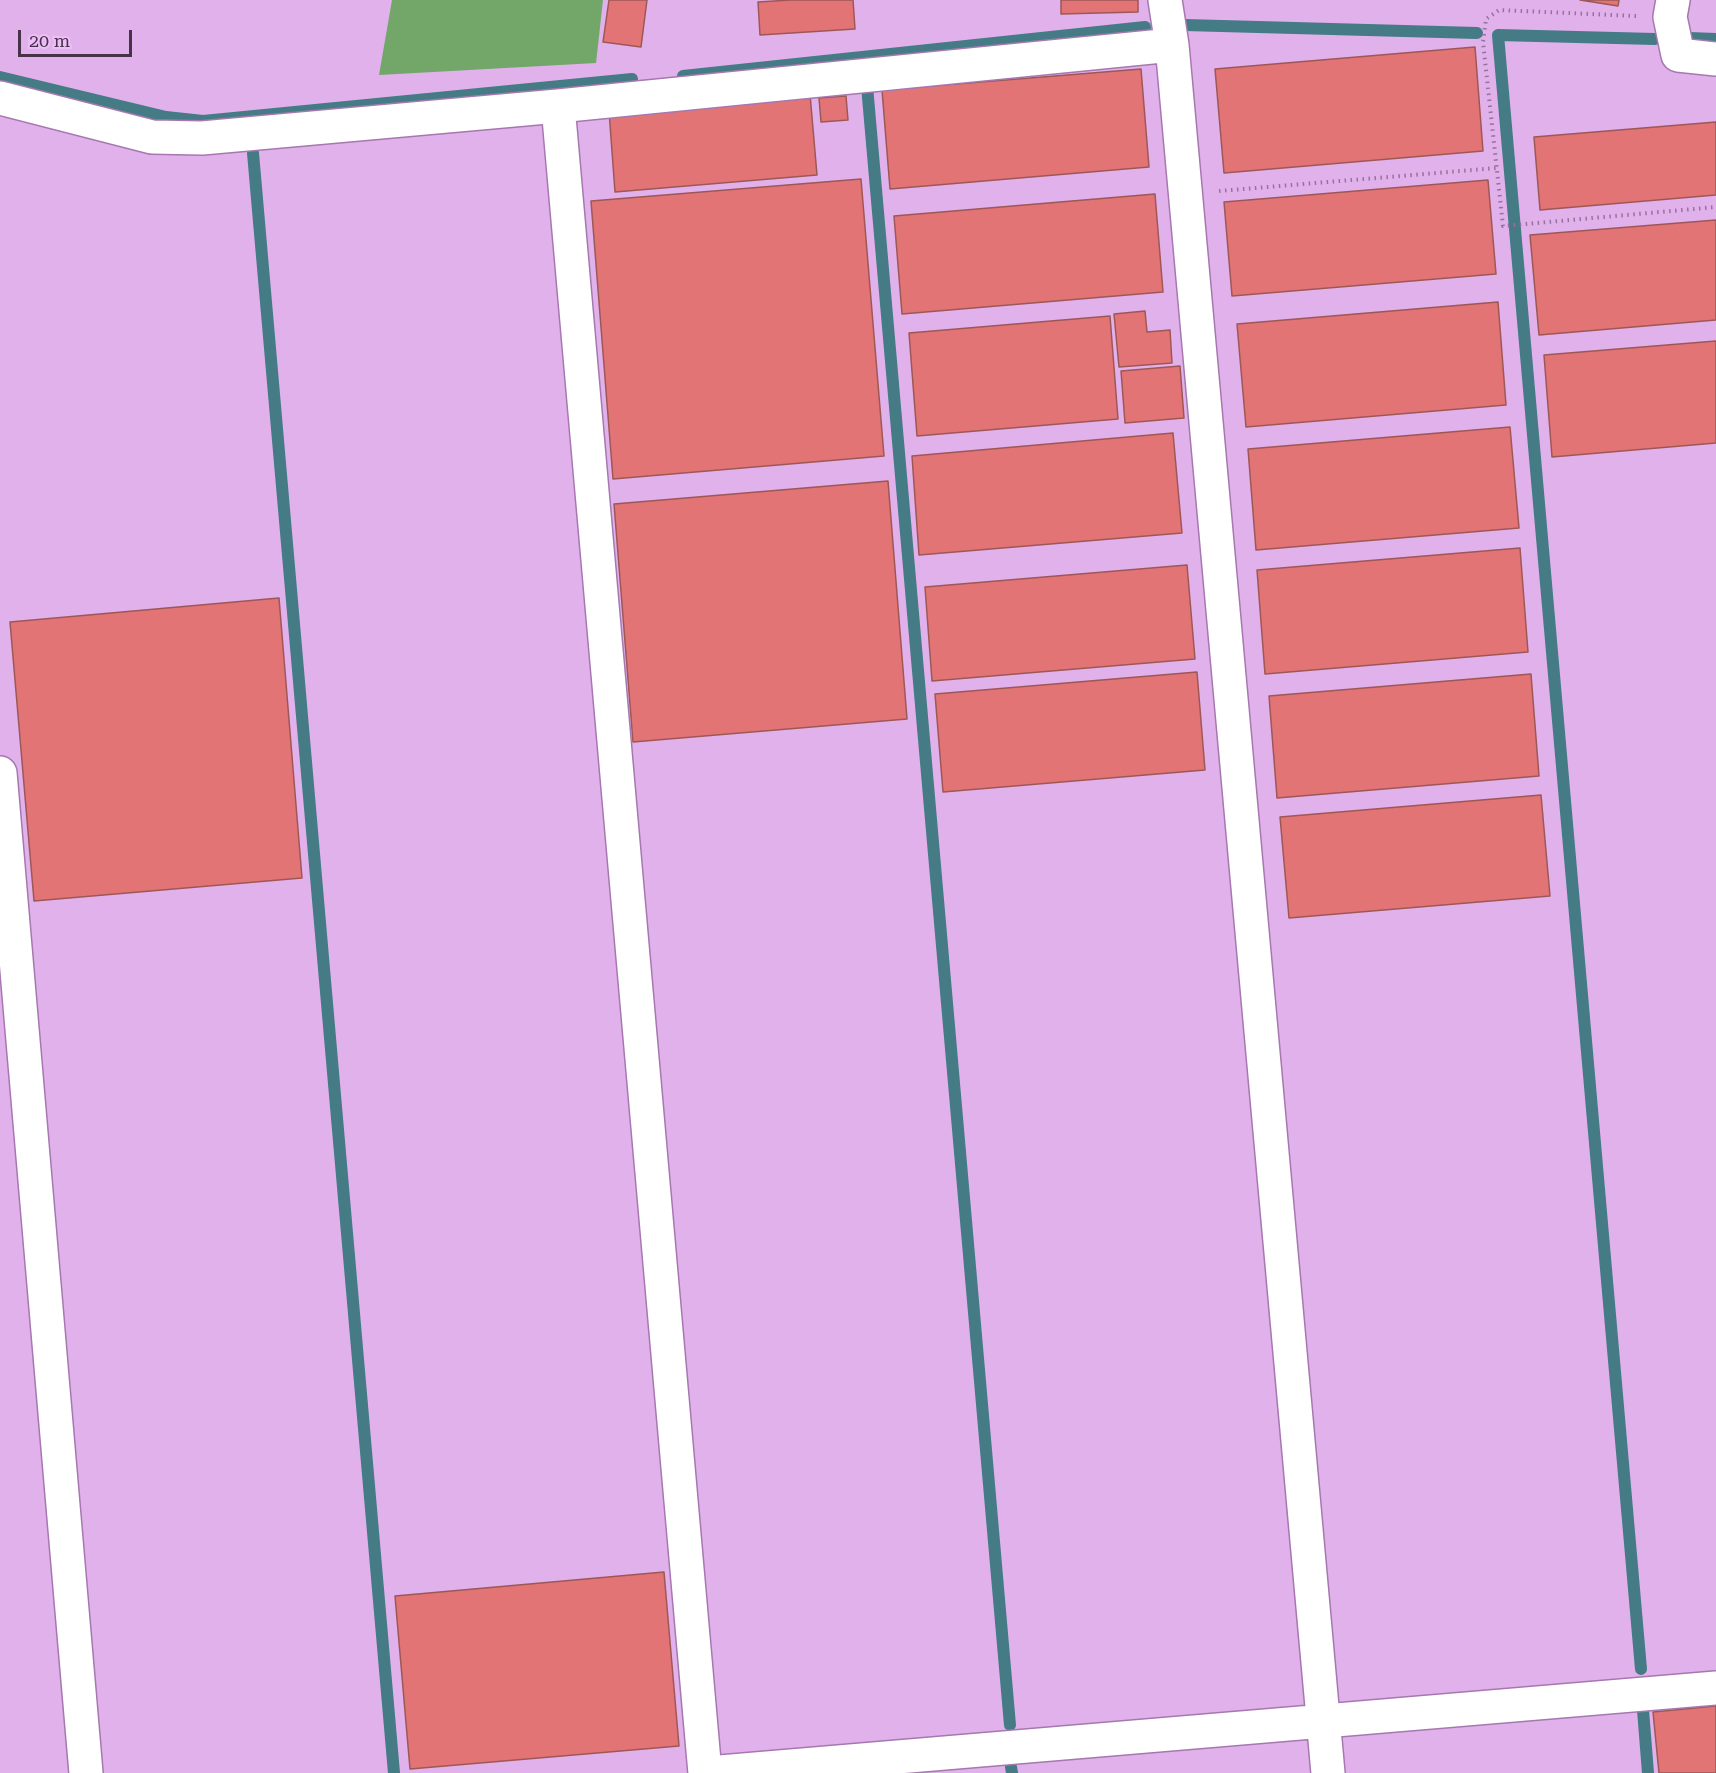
<!DOCTYPE html>
<html>
<head>
<meta charset="utf-8">
<style>
	body { margin:0 }
	#map { position:relative; width:1716px; height:1773px; overflow:hidden; background:#e1b1eb; font-family:"Roboto Serif",serif }
	canvas { display:block }
	.scale { position:absolute; left:18px; top:30px; width:114px; height:27px; box-sizing:border-box; border:3px solid #463249; border-top:0; padding-left:8px; font-size:18px; line-height:21px; white-space:nowrap; color:#463249; -webkit-text-stroke:4px #efbef8; paint-order:stroke }
</style>
</head>
<body>
<div id="map">
<canvas width="1716" height="1773"></canvas>
<div class="scale">20 m</div>
</div>
<script>
const c = document.querySelector('canvas').getContext('2d');
c.lineJoin = 'round';
function fillPath(path, color) {
  c.fillStyle = color;
  c.fill(path, 'evenodd');
}
function stroke(path, color, width, dash) {
  c.strokeStyle = color;
  c.lineWidth = width;
  c.lineCap = dash ? 'butt' : 'round';
  c.setLineDash(dash || []);
  c.stroke(path);
}
fillPath(new Path2D(`
	M392,0H603L596,63L379,75Z`), '#72a769');
stroke(new Path2D(`
	M1185,25L1477,33
	M1689,38L1716,39
	M683,76L1145,27
	M0,77L166,117L203,121L632,79
	M867,86L1010,1725
	M253,153L394,1773
	M1641,1669L1498,35L1655,39
	M1643,1710L1648,1773
	M1011,1767L1012,1773`), '#447b85', 12);
const building = new Path2D(`
	M609,0H647L641,47L603,42Z
	M790,0H853L855,29L760,35L758,2Z
	M1061,0H1138V12L1061,14Z
	M1580,0H1619L1618,6Z
	M1475,47L1483,151L1224,173L1215,69Z
	M1141,69L1149,167L890,189L882,90Z
	M810,94L817,175L615,192L609,111Z
	M846,96L848,120L821,122L819,98Z
	M1716,122V195L1540,210L1534,137Z
	M861,179L884,456L613,479L591,201Z
	M1488,180L1496,274L1232,296L1224,202Z
	M1155,194L1163,292L902,314L894,216Z
	M1716,220V320L1539,335L1530,235Z
	M1498,302L1506,405L1246,427L1237,324Z
	M1145,311L1147,332L1170,330L1172,363L1119,367L1114,314Z
	M1110,316L1118,419L917,436L909,333Z
	M1716,341V443L1552,457L1544,355Z
	M1180,366L1184,418L1125,423L1121,371Z
	M1510,427L1519,528L1256,550L1248,449Z
	M1173,433L1182,533L919,555L912,456Z
	M888,481L907,719L633,742L614,504Z
	M1520,548L1528,652L1265,674L1257,570Z
	M1187,565L1195,659L932,681L925,587Z
	M279,598L302,878L34,901L10,622Z
	M1197,672L1205,770L943,792L935,694Z
	M1531,674L1539,776L1277,798L1269,696Z
	M1541,795L1550,896L1289,918L1280,817Z
	M664,1572L679,1746L410,1769L395,1596Z
	M1716,1706V1773H1659L1653,1712Z`);
fillPath(building, '#e37475');
stroke(building, '#9e5757', 1.5);
const street = new Path2D(`
	M1165,0L1172,45L1328,1773
	M1673,0L1670,17L1678,55L1716,59
	M0,98L152,137L202,138L558,106L1172,45
	M558,106L705,1773
	M0,773L86,1773
	M708,1773L1716,1688`);
stroke(street, '#a678af', 36);
stroke(new Path2D(`
	M1636,16L1499,10L1486,19L1483,42L1503,226L1716,207
	M1219,191L1497,168`), '#96739c', 4, [1.5, 4.5]);
stroke(street, '#fff', 33);
</script>
</body>
</html>
